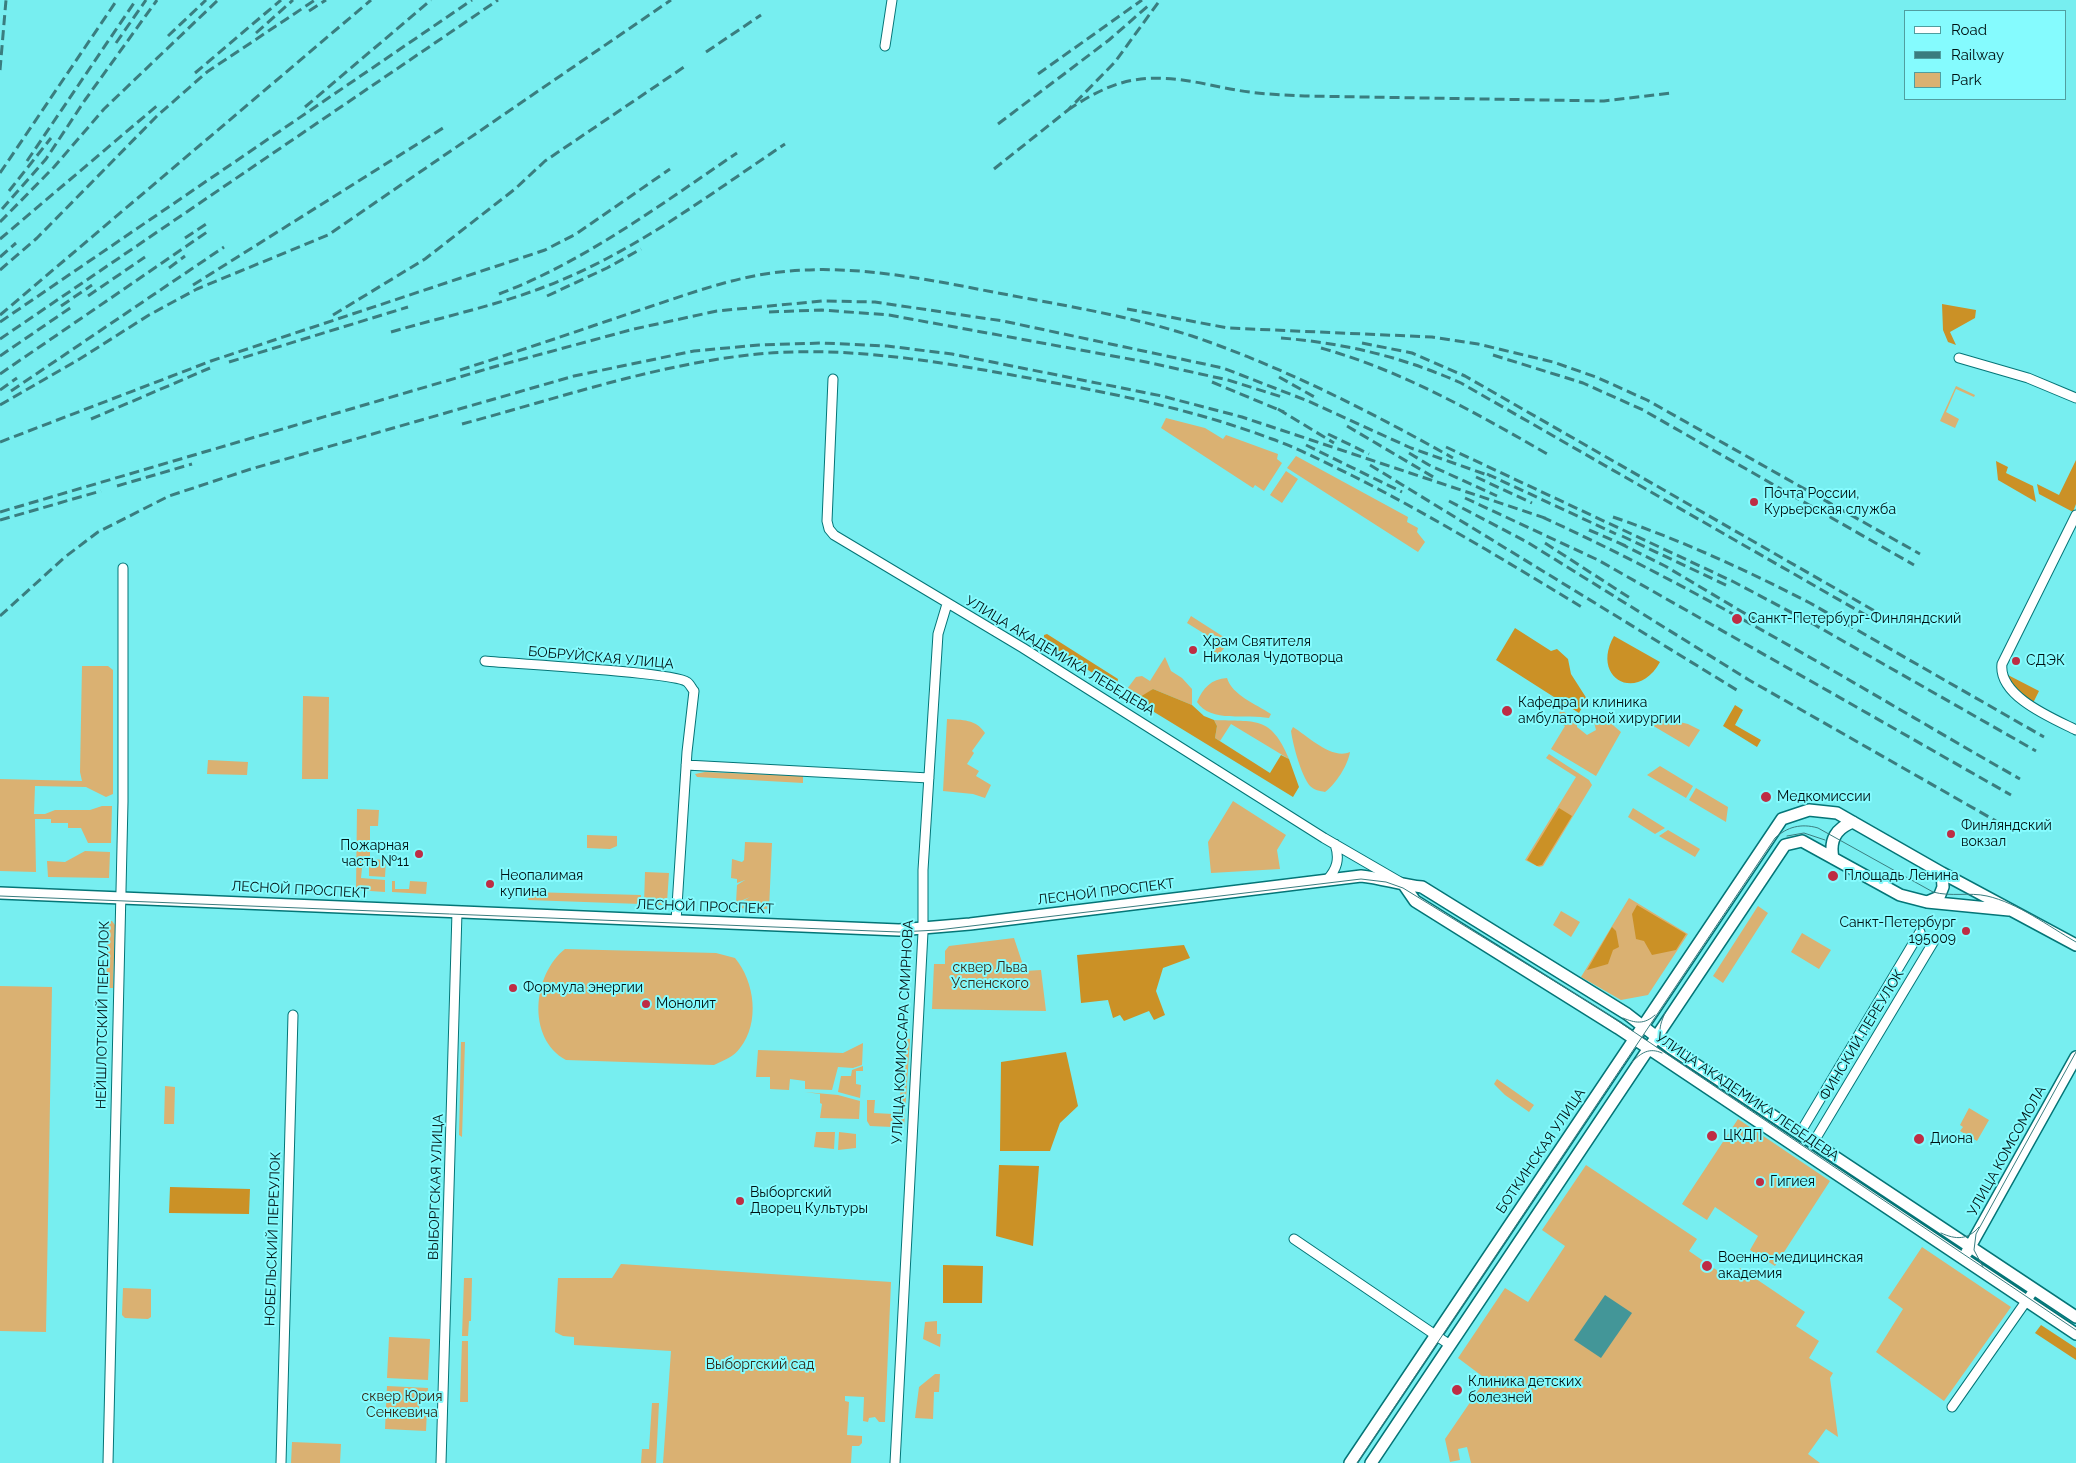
<!DOCTYPE html>
<html>
<head>
<meta charset="utf-8">
<style>
	body { margin:0 }
	#map { position:relative; width:2076px; height:1463px; overflow:hidden; background:#77eef0; font-family:Raleway,sans-serif }
	canvas { display:block }
	.legend { position:absolute; left:1904px; top:10px; width:162px; height:90px; box-sizing:border-box; background:#85fbfe; border:1px solid #509ea0; margin:0; padding:6px 9px; list-style:none; font-size:15px; color:#001213 }
	.legend li { display:flex; align-items:center; gap:10px; height:25px }
	.legend b { width:25px; border:1px solid #509ea0 }
</style>
</head>
<body>
<div id="map">
<canvas width="2076" height="1463"></canvas>
<ul class="legend">
<li><b style="height:6px;background:#fff"></b>Road</li>
<li><b style="height:6px;background:#3a7d7f"></b>Railway</li>
<li><b style="height:14px;background:#dab172"></b>Park</li>
</ul>
</div>
<script>
const c = document.querySelector('canvas').getContext('2d');
c.lineJoin = 'round';
function fillPath(path, color) {
  c.fillStyle = color;
  c.fill(path, 'evenodd');
}
function stroke(path, color, width, dash) {
  c.strokeStyle = color;
  c.lineWidth = width;
  c.lineCap = dash ? 'butt' : 'round';
  c.setLineDash(dash || []);
  c.stroke(path);
}
function write(font, color, halo, rows, align = 'center') {
  c.font = font + ' Raleway,sans-serif';
  c.lineWidth = 4;
  c.setLineDash([]);
  c.textBaseline = 'middle';
  c.strokeStyle = halo;
  c.fillStyle = color;
  for (const [text, x, y, turn = 0] of rows) {
    c.save();
    c.translate(x, y);
    c.rotate((+turn || 0) * Math.PI / 180);
    c.textAlign = isNaN(turn) ? turn : align;
    if (halo) c.strokeText(text, 0, 0);
    c.fillText(text, 0, 0);
    c.restore();
  }
}
fillPath(new Path2D(`
	M1956,386L1975,395L1974,397L1956,389L1946,412L1959,419L1955,428L1940,421Z
	M1166,418L1205,428L1223,439L1226,435L1278,454L1277,459L1282,463L1264,491L1255,485L1253,488L1161,428Z
	M1296,456L1408,517L1407,522L1418,528L1417,532L1425,542L1418,552L1287,468Z
	M1286,471L1298,479L1282,503L1270,495Z
	M1191,616L1230,641L1215,659L1207,658L1215,646L1213,644L1218,637L1210,633L1208,636L1187,623Z
	M1165,657L1171,671L1182,678L1192,689V705L1153,689L1139,701L1141,704L1124,693L1136,677L1142,676L1150,681Z
	M82,666H108L113,670V794L106,797L86,787L35,786L34,814H45L55,810H90L102,806H112L111,843H88L81,828H68V823H51V819H35L36,872L0,871V779L82,781L80,772Z
	M1227,678C1232,695 1256,704 1271,714L1269,718C1248,714 1210,723 1197,702C1203,688 1211,679 1227,678Z
	M303,696L329,697L328,779H302Z
	M1561,710L1577,720V727L1587,735L1596,730L1594,722L1598,717L1606,719L1621,732L1596,776L1551,749L1565,726L1555,720Z
	M947,719C962,720 976,719 985,733L972,751L974,753L967,764L979,771L976,776L991,785L985,798L973,794L943,791Z
	M1667,719L1688,724L1700,730L1689,747L1645,721Z
	M1214,720C1255,722 1271,715 1289,759L1231,724L1220,741L1215,738L1217,726Z
	M1293,727C1309,737 1332,760 1350,752C1348,765 1336,784 1325,792C1320,791 1314,790 1310,786C1301,775 1293,745 1291,731Z
	M1549,754L1589,780L1592,785L1543,866L1539,867L1525,860L1576,777L1546,758Z
	M208,760L248,762L247,775L207,774Z
	M1660,766L1693,786L1686,798L1647,775Z
	M705,772L803,776V783L697,777L695,774Z
	M1696,788L1728,807L1726,822L1689,800Z
	M1233,801L1286,835L1277,850L1280,869L1211,873L1208,842Z
	M1633,808L1665,828L1655,834L1628,817Z
	M357,809L379,810L378,826H370V859L386,860L385,877L369,876V864L362,868L361,878L385,880V892L356,890Z
	M1668,830L1700,849L1695,857L1659,836Z
	M587,835L617,836V846L610,849L587,848Z
	M745,842L772,843L769,909L736,908V905L750,897L736,903L737,885L745,880L737,883V879L731,878L732,859L742,862L744,860Z
	M85,851L110,852L109,878L48,877L47,861L65,862Z
	M645,872L669,873L667,902L662,905L644,904Z
	M392,881H395V889H409L410,881L427,882L426,894L392,892Z
	M529,892L641,895V904L528,900Z
	M1629,898L1688,934L1648,995L1621,1000L1581,977Z
	M1758,906L1768,913L1723,983L1713,976Z
	M1561,911L1580,922L1571,937L1553,925Z
	M108,921H112L115,925L113,988H106Z
	M1802,933L1831,950L1819,969L1791,952Z
	M1014,938L1025,971L1041,970L1046,1011L932,1009L934,964H945V951L949,946Z
	M565,949L716,953L735,958C755,982 760,1023 740,1048C734,1057 724,1060 714,1065L566,1060C526,1038 533,974 565,949Z
	M0,986L52,987L46,1332L0,1331Z
	M904,1038L910,1039L904,1128L898,1127Z
	M461,1042H465L462,1137L459,1135Z
	M863,1043L862,1065L853,1068L838,1067L832,1090L805,1089V1081L790,1079L789,1090L770,1089V1077H756L758,1050L843,1053Z
	M863,1066V1071H856V1084L861,1085L860,1098L838,1092L841,1076H851L852,1070Z
	M1497,1079L1534,1105L1529,1112L1505,1095L1494,1084Z
	M165,1086L175,1087L174,1124H164Z
	M805,1092L838,1095L860,1101L859,1119L820,1118L822,1104L820,1103V1094Z
	M867,1100H875L874,1113L893,1114L892,1127L870,1126L867,1121Z
	M1969,1108L1989,1120L1977,1141L1960,1131L1963,1127L1960,1125Z
	M1738,1119L1830,1181L1775,1266L1750,1250L1758,1236L1715,1207L1707,1220L1682,1204Z
	M816,1132H835L834,1149L814,1147Z
	M839,1132L856,1134V1148L838,1150Z
	M1586,1165L1697,1239L1689,1251L1731,1280L1740,1268L1805,1312L1796,1326L1819,1341L1809,1358L1833,1373L1830,1378L1838,1437L1826,1429L1808,1454L1820,1463H1471L1467,1447L1458,1449L1460,1460L1450,1462L1445,1439L1486,1379L1458,1358L1505,1288L1528,1302L1565,1246L1542,1230Z
	M1922,1247L2011,1307L1944,1401L1876,1352L1903,1309L1888,1298Z
	M621,1264L891,1282L885,1422H879L875,1417L869,1418L868,1422L863,1421L864,1397L845,1396V1401L849,1402L847,1435L862,1436V1443L859,1446H852L851,1463H663L671,1351L574,1345V1337L563,1336L555,1332L558,1278H612Z
	M464,1278H472L471,1321H469L468,1336H462Z
	M123,1288L151,1289V1317L148,1319L125,1318L122,1315Z
	M937,1321V1334H941L940,1347L923,1339L925,1322Z
	M389,1337L430,1339L428,1380L387,1378Z
	M462,1341H468V1402H460Z
	M935,1374H940L939,1392H934L933,1419L915,1418L919,1387Z
	M387,1386L428,1388L427,1400H419V1410H427L426,1431L385,1429Z
	M652,1403H659L656,1463H641L642,1449H649Z
	M292,1442L341,1444L340,1463H291Z`), '#dab172');
fillPath(new Path2D(`
	M1942,304L1976,310L1975,318L1950,332L1956,345L1948,342L1943,330Z
	M2076,460V504L2073,512L2039,494L2037,484L2059,495Z
	M1996,461L2008,467L2006,473L2033,486L2036,502L1998,480Z
	M1515,628L1551,651L1557,649L1568,659L1571,674L1587,699L1579,713L1496,660Z
	M1047,634L1118,679L1117,684H1110L1044,642V635Z
	M1614,636L1660,662C1637,704 1590,678 1614,636Z
	M2006,674L2039,691L2033,703L2016,689Z
	M1153,689L1192,705L1204,716L1214,720L1217,726L1215,738L1270,773L1281,755L1289,759L1299,787L1293,797L1141,704L1140,697Z
	M1735,705L1743,710L1735,725L1761,740L1757,747L1723,726Z
	M1559,808L1572,816L1542,865L1537,866L1527,860Z
	M1637,905L1686,934L1676,950L1652,955L1644,941L1636,939L1632,914Z
	M1612,927L1616,931L1619,947L1613,950L1608,964L1587,970Z
	M1184,945L1190,958L1163,968L1156,991L1165,1015L1154,1020L1149,1011L1124,1021L1120,1015L1113,1018L1108,1000L1081,1003L1077,955Z
	M1066,1052L1078,1106L1060,1123L1050,1151H1000L1001,1062Z
	M999,1165L1039,1166L1033,1246L996,1236Z
	M170,1187L250,1189L249,1214L169,1213Z
	M943,1265L983,1266L982,1303H943Z
	M2041,1325L2076,1348V1360L2035,1333Z`), '#cb9126');
fillPath(new Path2D(`
	M1605,1295L1632,1313L1601,1358L1574,1340Z`), '#439698');
const street = new Path2D(`
	M885,46L892,0
	M1959,358L2028,378L2076,398
	M833,379L827,521L829,529L834,535L1023,648L1324,838L1400,882
	M2076,515L2002,664C1998,696 2052,718 2076,730
	M485,661C514,664 674,672 687,682C690,684 692,689 694,691L687,752L676,921
	M686,765L929,778
	M1327,880C1337,869 1340,859 1335,844
	M1803,1128L1920,932
	M1813,1143L1934,941
	M1294,1239L1450,1345
	M1952,1407L2034,1290
	M108,1463L123,802V568
	M281,1463L293,1015
	M441,1463L457,912
	M895,1463L923,932V870L938,634L947,604`);
const secondary = new Path2D(`
	M1833,858C1829,840 1836,828 1853,822
	M1404,885L1415,901L1618,1028L2076,1334
	M0,893L899,930L970,924L1361,876C1382,878 1401,885 1422,887L1627,1014L1671,1048L2076,1317
	M1927,902L1939,897L1943,887L1942,873
	M1967,1252L2076,1057
	M1350,1463L1782,819L1809,810L1837,813L1942,873L2076,945
	M1371,1463L1785,845L1802,841L1900,895L1927,902L2009,910`);
stroke(street, '#047577', 11);
stroke(secondary, '#047577', 14);
stroke(street, '#fff', 9);
stroke(secondary, '#fff', 11);
stroke(new Path2D(`
	M1787,836L1804,833L1825,840
	M0,896L899,932L938,930L1361,879L1386,882L1403,888L1603,1011L2076,1330
	M1665,1013C1657,1031 1658,1037 1671,1052
	M1623,1018C1635,1023 1644,1025 1655,1015
	M1632,1062C1641,1053 1649,1047 1662,1053
	M1941,1233C1956,1240 1968,1240 1979,1227
	M1983,1267L1974,1250L1976,1234L2076,1052
	M1357,1463L1775,838C1787,827 1801,823 1818,828L1933,892C1951,897 1969,892 1987,896C2018,903 2048,926 2076,942`), '#3a7d7f', 1);
stroke(new Path2D(`
	M309,11L326,0
	M256,33L293,0
	M168,36L206,0
	M116,43L146,0
	M706,52L761,15
	M0,70L6,0
	M195,73L281,0
	M1038,74L1142,0
	M305,107L431,0
	M1068,110C1087,97 1110,84 1134,80C1170,74 1202,84 1236,90C1259,94 1282,95 1305,96L1604,101L1671,93
	M998,124L1109,40L1149,5
	M27,161L136,0
	M994,169L1068,110L1115,62L1160,0
	M0,173L117,0
	M9,191L51,138
	M2,209L46,159L85,100L157,0
	M0,222L54,167L104,109L218,0
	M185,238L206,224
	M0,239L159,104
	M0,257L16,243
	M169,268L185,256
	M0,270L37,238L158,115L207,72L315,0
	M193,285L443,128
	M499,294C586,261 661,204 737,153
	M88,296L145,257
	M547,296L607,268L641,249
	M61,306L92,285
	M1127,309L1228,328L1432,337L1478,344L1553,362L1596,377L1647,400L1920,554
	M769,312L822,310L889,315L1146,362L1228,380L1282,397
	M0,315L371,0
	M333,315L425,259L515,189L545,161L687,65
	M0,322L472,0
	M391,332C442,317 495,306 544,287C632,254 707,196 785,144
	M1281,338C1344,343 1403,357 1461,383L1876,621
	M0,339L498,0
	M1362,343L1412,353L1465,376L1880,614
	M1321,348C1403,371 1476,413 1549,455
	M1493,355L1583,383L1643,410L1914,565
	M0,356L73,306
	M229,362L408,307
	M460,370C523,350 586,328 649,307C685,295 721,282 759,275C838,261 915,277 993,292C1060,305 1127,315 1192,336C1283,367 1369,411 1453,458
	M0,374L210,230
	M1279,377L1318,399
	M1212,382L1284,412
	M0,390L17,378
	M11,391L224,247
	M0,405L78,360L149,315L197,289L328,235L671,0
	M1278,409L1334,443
	M91,419L210,368
	M462,424C559,398 657,364 758,354C842,346 929,360 1012,375C1100,391 1187,407 1272,439C1300,449 1326,463 1353,476C1432,516 1509,563 1585,609
	M1347,426L1435,478
	M1328,434L1369,454
	M0,442L211,361L545,250L576,234L670,169
	M1306,445L1402,492
	M1446,447L1734,582L1815,625L2036,751
	M1409,453L1429,465L1497,496
	M1370,465L1740,692
	M1487,474L1616,534
	M1476,477L1532,503
	M117,486L192,464
	M1465,498L1598,560L2011,795
	M1449,501L1527,542L1749,680L1996,821
	M0,512L497,366L634,329L717,311L822,301L875,302L1003,321L1223,368L1308,401L1411,448L1490,476
	M1542,517C1707,592 1862,689 2020,779
	M1613,517C1681,540 1746,570 1810,603L2044,737
	M0,520L101,491
	M1589,530L1626,546
	M1622,536L1728,586
	M1545,543L1633,600
	M1619,543L1665,566L1761,623
	M0,616L65,557L98,532L169,496L251,469L574,376L694,351L759,345L822,343L887,346L952,354L1162,396L1242,417L1548,519`), '#3a7d7f', 3, [10, 5]);
for (const [x, y, r, color] of [
	[1754,502,5,"#be2d44"],
	[1737,619,6,"#be2d44"],
	[1193,650,5,"#be2d44"],
	[2016,661,5,"#be2d44"],
	[1507,711,6,"#be2d44"],
	[1766,797,6,"#be2d44"],
	[1951,834,5,"#be2d44"],
	[419,854,5,"#be2d44"],
	[1833,876,6,"#be2d44"],
	[490,884,5,"#be2d44"],
	[1966,931,5,"#be2d44"],
	[513,988,5,"#be2d44"],
	[646,1004,5,"#be2d44"],
	[1712,1136,6,"#be2d44"],
	[1919,1139,6,"#be2d44"],
	[1760,1182,5,"#be2d44"],
	[740,1201,5,"#be2d44"],
	[1707,1266,6,"#be2d44"],
	[1457,1390,6,"#be2d44"]
]) {
  const dot = new Path2D();
  dot.arc(x, y, r, 0, 2 * Math.PI);
  c.fillStyle = color;
  c.fill(dot);
  stroke(dot, '#85fbfe', 2);
}
write('14px', '#001213', '#85fbfe', [
	["Почта России,",1764,494],
	["Курьерская служба",1764,510],
	["Санкт-Петербург-Финляндский",1748,619],
	["Храм Святителя",1203,642],
	["Николая Чудотворца",1203,658],
	["СДЭК",2026,661],
	["Кафедра и клиника",1518,703],
	["амбулаторной хирургии",1518,719],
	["Медкомиссии",1777,797],
	["Финляндский",1961,826],
	["вокзал",1961,842],
	["Пожарная",409,846,"right"],
	["часть №11",409,862,"right"],
	["Неопалимая",500,876],
	["купина",500,892],
	["Площадь Ленина",1844,876],
	["Санкт-Петербург",1956,923,"right"],
	["195009",1956,939,"right"],
	["Формула энергии",523,988],
	["Монолит",656,1004],
	["ЦКДП",1723,1136],
	["Диона",1930,1139],
	["Гигиея",1770,1182],
	["Выборгский",750,1193],
	["Дворец Культуры",750,1209],
	["Военно-медицинская",1718,1258],
	["академия",1718,1274],
	["Клиника детских",1468,1382],
	["болезней",1468,1398]
], 'left');
write('14px', '#001213', '#85fbfe', [
	["УЛИЦА АКАДЕМИКА ЛЕБЕДЕВА",1060,656,31],
	["БОБРУЙСКАЯ УЛИЦА",601,658,5],
	["ЛЕСНОЙ ПРОСПЕКТ",300,890,3],
	["ЛЕСНОЙ ПРОСПЕКТ",1106,892,-7],
	["ЛЕСНОЙ ПРОСПЕКТ",705,907,2],
	["НЕЙШЛОТСКИЙ ПЕРЕУЛОК",103,1015,-89],
	["УЛИЦА КОМИССАРА СМИРНОВА",903,1032,-87],
	["ФИНСКИЙ ПЕРЕУЛОК",1862,1035,-59],
	["УЛИЦА АКАДЕМИКА ЛЕБЕДЕВА",1747,1097,34],
	["БОТКИНСКАЯ УЛИЦА",1541,1151,-56],
	["УЛИЦА КОМСОМОЛА",2007,1151,-61],
	["ВЫБОРГСКАЯ УЛИЦА",436,1187,-88],
	["НОБЕЛЬСКИЙ ПЕРЕУЛОК",273,1239,-88]
]);
write('14px', '#342817', '#85fbfe', [
	["сквер Льва",990,968],
	["Успенского",990,984],
	["Выборгский сад",760,1365],
	["сквер Юрия",402,1397],
	["Сенкевича",402,1413]
]);
</script>
</body>
</html>
